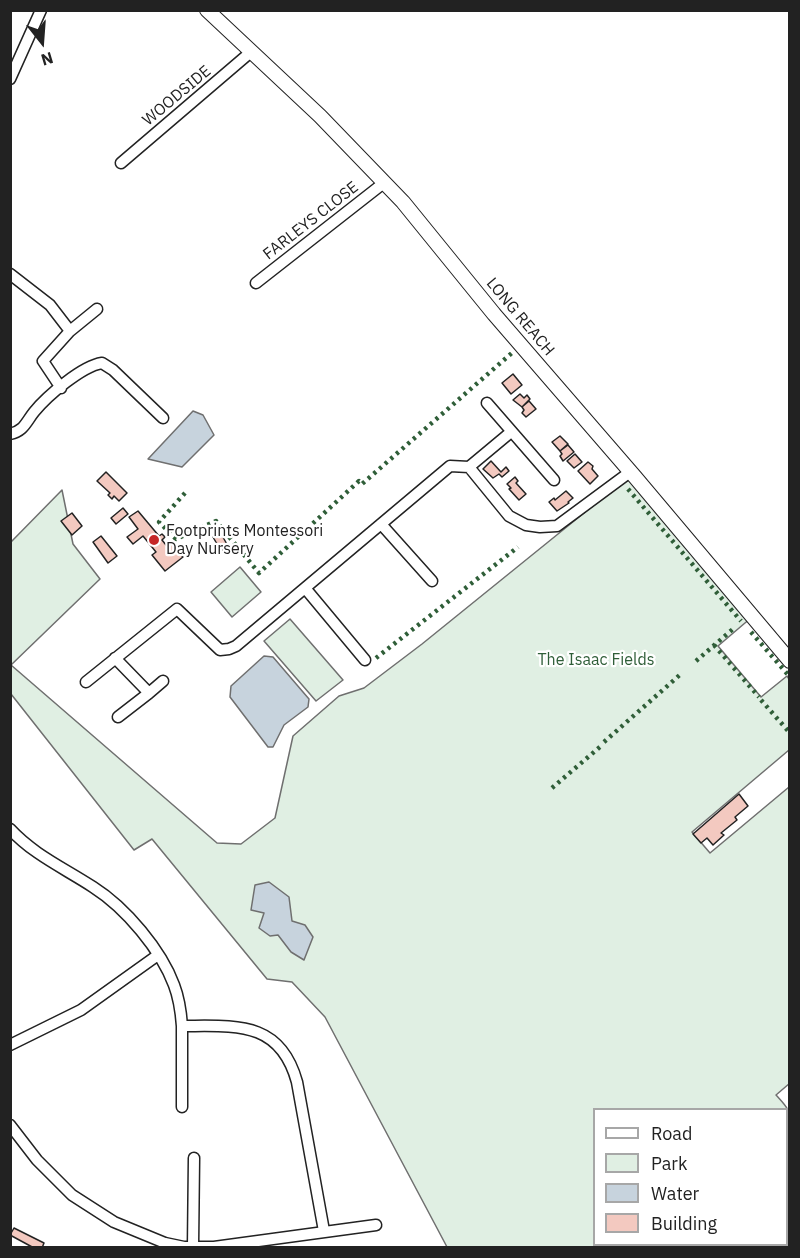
<!DOCTYPE html>
<html>
<head>
<meta charset="utf-8">
<style>
	body { margin:0 }
	#map { position:relative; width:800px; height:1258px; overflow:hidden; background:#fff; font-family:"IBM Plex Sans",sans-serif }
	canvas { display:block }
	.frame { position:absolute; inset:0; border:12px solid #222; pointer-events:none }
	.legend { position:absolute; left:593px; top:1108px; width:195px; height:138px; box-sizing:border-box; background:#fff; border:2px solid #a7a7a7; margin:0; padding:8px 10px; list-style:none; font-size:18px; color:#222 }
	.legend li { display:flex; align-items:center; gap:12px; height:30px }
	.legend b { width:30px; border:2px solid #a7a7a7 }
	.north { position:absolute; left:12px; top:12px; width:60px; height:60px; -webkit-text-stroke:4px #fff; paint-order:stroke; rotate:163deg; font-size:16px; font-weight:700; line-height:24px; text-align:center; color:#222 }
	.north::after { content:''; display:block; margin:auto; width:21px; height:27px; background:#222; clip-path:polygon(50% 0,100% 100%,50% 72%,0 100%) }
</style>
</head>
<body>
<div id="map">
<canvas width="800" height="1258"></canvas>
<div class="frame"></div>
<ul class="legend">
<li><b style="height:8px;background:#fff"></b>Road</li>
<li><b style="height:16px;background:#e0efe3"></b>Park</li>
<li><b style="height:16px;background:#c7d3dd"></b>Water</li>
<li><b style="height:16px;background:#f3c9c0"></b>Building</li>
</ul>
<div class="north">N</div>
</div>
<script>
const c = document.querySelector('canvas').getContext('2d');
c.lineJoin = 'round';
function fillPath(path, color) {
  c.fillStyle = color;
  c.fill(path, 'evenodd');
}
function stroke(path, color, width, dash) {
  c.strokeStyle = color;
  c.lineWidth = width;
  c.lineCap = dash ? 'butt' : 'round';
  c.setLineDash(dash || []);
  c.stroke(path);
}
function write(font, color, halo, rows, align = 'center') {
  c.font = font + ' "IBM Plex Sans",sans-serif';
  c.lineWidth = 4.5;
  c.setLineDash([]);
  c.textBaseline = 'middle';
  c.strokeStyle = halo;
  c.fillStyle = color;
  for (const [text, x, y, turn = 0] of rows) {
    c.save();
    c.translate(x, y);
    c.rotate((+turn || 0) * Math.PI / 180);
    c.textAlign = isNaN(turn) ? turn : align;
    if (halo) c.strokeText(text, 0, 0);
    c.fillText(text, 0, 0);
    c.restore();
  }
}
const green = new Path2D(`
	M630,472L752,617L718,646L761,697L787,676L789,679V750L692,832L710,853L789,787L790,1083L776,1095C783,1103 794,1112 787,1123L786,1110H594V1244H786L787,1138L790,1141L789,1247H447L325,1017L292,982L267,979L152,839L134,850L11,694V542L62,490L73,544L100,579L11,665L217,843L241,844L275,818L293,736L339,696L364,688L422,644L626,479Z
	M240,567L261,592L232,617L211,592Z
	M290,619L343,680L316,701L264,641Z`);
fillPath(green, '#e0efe3');
stroke(green, '#6f6f6f', 1.5);
const water = new Path2D(`
	M193,411L203,415L214,435L182,467L148,459Z
	M264,656L273,657L309,699L308,707L284,725L273,747H268L230,697L231,686Z
	M269,882L289,897L292,921L305,925L313,937L304,960L291,952L278,935L270,936L259,928L264,913L251,910L255,885Z`);
fillPath(water, '#c7d3dd');
stroke(water, '#6f6f6f', 1.5);
const building = new Path2D(`
	M513,374L522,385L511,394L502,383Z
	M520,394L524,398L527,395L530,399L522,407L513,400Z
	M529,401L536,409L526,417L522,413L524,410L522,407Z
	M560,436L568,444L560,451L552,442Z
	M568,445L574,452L563,461L560,456L562,454L560,451Z
	M575,454L582,462L574,468L567,461Z
	M491,461L501,472L506,467L509,471L502,477L499,474L493,478L483,469Z
	M588,462L593,466L592,469L598,476L590,484L578,471Z
	M106,472L127,493L119,501L114,496L112,499L108,495L110,493L97,481Z
	M515,477L518,481L516,483L526,494L519,500L509,489L511,488L507,484Z
	M566,491L573,498L568,502L569,503L557,511L549,502L554,498L555,500Z
	M123,508L128,514L116,524L111,518Z
	M138,511L159,536L162,534L165,537L162,540L166,545L170,541L183,557L165,571L152,555L156,552L143,536L133,544L127,537L138,529L129,517Z
	M72,513L82,526L72,535L61,521Z
	M220,532L228,546L221,551L213,537Z
	M101,536L117,556L108,563L93,542Z
	M739,794L748,806L735,817L737,820L721,833L724,835L713,845L707,838L701,843L693,834Z
	M14,1228L44,1243L42,1248H34L10,1235Z`);
fillPath(building, '#f3c9c0');
stroke(building, '#222', 1.5);
const street = new Path2D(`
	M10,79L41,10
	M121,163L252,51
	M10,274L50,305L70,331L43,361L61,388
	M256,283L385,182
	M70,331L97,309
	M487,403L554,480
	M10,434C24,431 26,422 34,412C47,396 82,366 102,363L113,370L163,418
	M469,467L511,432
	M381,524L432,581
	M305,588L365,660
	M115,658L149,693L118,717
	M86,682L177,609L220,650L229,649L236,646L450,466L469,467L509,516L526,525L540,527L557,526L630,472
	M149,693L163,681
	M10,829C34,855 64,868 93,887C126,908 161,950 174,985C179,998 181,1012 182,1026C235,1026 280,1020 297,1082L324,1231
	M182,1026V1107
	M10,1045L81,1010L158,955
	M10,1125L37,1160L72,1195L114,1222L165,1243L184,1247H214L376,1225
	M193,1247L194,1158`);
const secondary = new Path2D(`
	M207,10L320,116L403,202L494,314L635,477L790,661`);
stroke(street, '#222', 13);
stroke(secondary, '#222', 16);
stroke(street, '#fff', 10);
stroke(secondary, '#fff', 14);
stroke(new Path2D(`
	M628,489L741,621
	M185,493L159,522L176,539L216,521L259,573L359,481L362,484L513,352
	M751,632L790,677
	M714,645L759,697
	M376,658L518,547
	M696,661L733,629
	M761,700L790,733
	M604,742L682,673
	M552,788L601,746`), '#2f5e38', 4.5, [3, 4.5]);
for (const [x, y, r, color] of [
	[154,540,6,"#c62828"]
]) {
  const dot = new Path2D();
  dot.arc(x, y, r, 0, 2 * Math.PI);
  c.fillStyle = color;
  c.fill(dot);
  stroke(dot, '#fff', 2);
}
write('16px', '#222', '#fff', [
	["WOODSIDE",177,96,-40],
	["FARLEYS CLOSE",311,221,-38],
	["LONG REACH",520,317,50]
]);
write('16px', '#222', '#fff', [
	["Footprints Montessori",166,531],
	["Day Nursery",166,549]
], 'left');
write('16px', '#2f5e38', '#fff', [
	["The Isaac Fields",596,660]
]);
</script>
</body>
</html>
